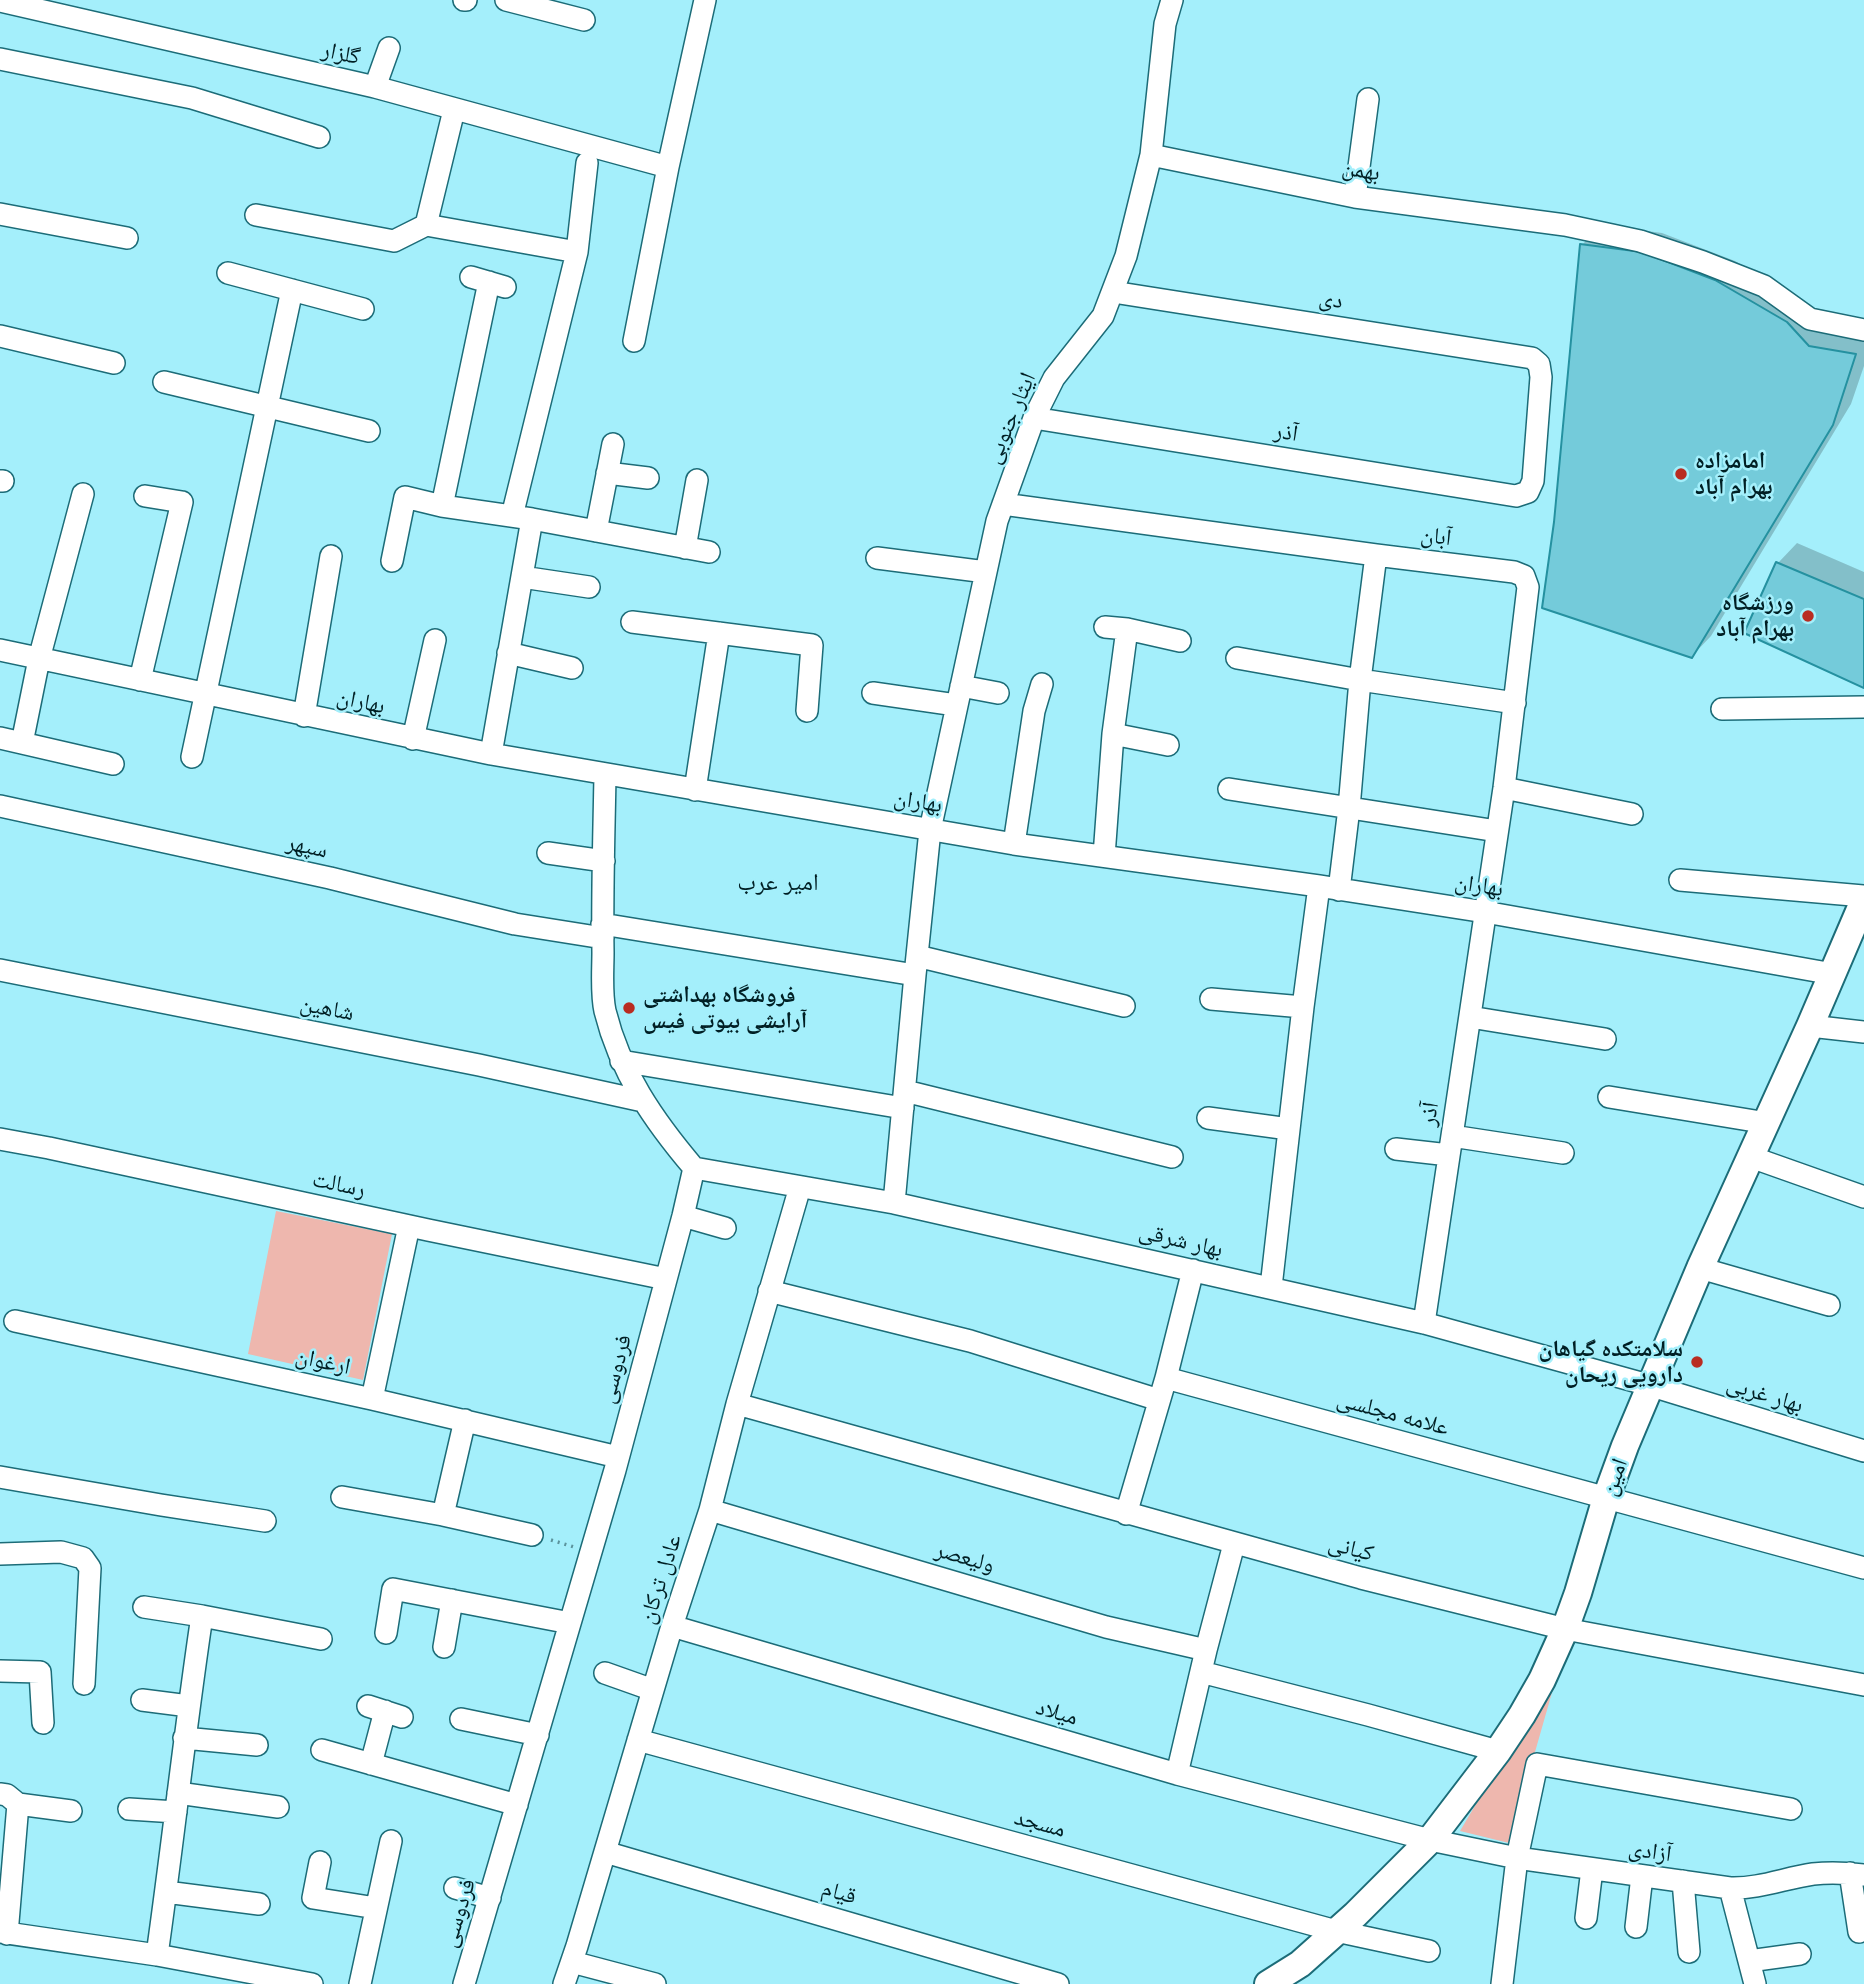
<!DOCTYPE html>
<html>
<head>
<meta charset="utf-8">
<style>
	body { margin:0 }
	canvas { display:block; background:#a4effb }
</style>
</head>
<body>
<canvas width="1864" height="1984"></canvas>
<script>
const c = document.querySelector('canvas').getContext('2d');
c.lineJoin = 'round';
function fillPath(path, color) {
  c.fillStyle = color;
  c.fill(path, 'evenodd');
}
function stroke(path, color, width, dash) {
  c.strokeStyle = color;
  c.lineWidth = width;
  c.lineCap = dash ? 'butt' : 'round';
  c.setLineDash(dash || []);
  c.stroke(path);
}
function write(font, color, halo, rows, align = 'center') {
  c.font = font + ' Lato,"Noto Naskh Arabic",sans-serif';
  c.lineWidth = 5;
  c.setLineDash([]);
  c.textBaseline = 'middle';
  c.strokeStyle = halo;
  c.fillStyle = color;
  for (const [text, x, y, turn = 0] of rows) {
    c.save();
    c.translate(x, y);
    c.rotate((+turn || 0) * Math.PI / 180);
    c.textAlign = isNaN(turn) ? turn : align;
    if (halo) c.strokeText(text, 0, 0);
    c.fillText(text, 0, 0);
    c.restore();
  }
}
fillPath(new Path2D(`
	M276,1211L392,1234L363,1380L248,1354Z
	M1561,1661L1509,1843L1460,1831Z`), '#eeb7ae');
fillPath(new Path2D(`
	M1601,225L1662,233L1735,261L1806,303L1829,327L1864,333V366L1851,404L1711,636L1692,656L1556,522L1582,245Z
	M1797,543L1864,572V686L1747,632L1778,563Z`), '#0003');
const building = new Path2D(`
	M1580,244L1642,252L1715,280L1787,322L1809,346L1856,354L1833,425L1692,658L1542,608L1554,522Z
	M1776,562L1864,599V688L1744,633Z`);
fillPath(building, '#74cbda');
stroke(building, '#2591a0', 2);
const minor = new Path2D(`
	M464,0H466
	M506,0L584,20
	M0,1L375,87L668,167
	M0,59L192,98L319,137
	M375,87L389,48
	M1151,155L1355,197L1565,225L1640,241L1703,262L1764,286L1810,319L1864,330
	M1355,197L1368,99
	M0,214L127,238
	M256,215L394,241L426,225L577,252
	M426,225L454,110
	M228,273L363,309
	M471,277L505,287
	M0,336L114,363
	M634,341L668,167L705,0
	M164,382L369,431
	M1034,418L1516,496L1528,492L1533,481L1541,377L1539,364L1532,358L1113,292
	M607,473L648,478
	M0,481H3
	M1003,504L1376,555L1514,572L1524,576L1528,587L1504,788L1424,1323
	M442,506L489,282
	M512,516L577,252L587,163
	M596,531L613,444
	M685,548L697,480
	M877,558L986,572
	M392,561L405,497L442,506L532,519L709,552
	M522,577L589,587
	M632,622L812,645L807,711
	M1105,627L1127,629L1180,641
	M0,650L491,754L1014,844L1319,886L1485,912L1833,974
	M508,653L572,668
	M1237,658L1360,680L1515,703
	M140,680L182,502L145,496
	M961,686L998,693
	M873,693L956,705
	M1722,709L1864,707
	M304,716L331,556
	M1113,734L1168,745
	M0,738L113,764
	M413,739L435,640
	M22,743L39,659L83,494
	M491,754L532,519
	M192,757L292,290
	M1504,788L1632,814
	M1229,789L1497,831
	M695,790L719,633
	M0,806L330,878L515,924L603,938
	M1014,844L1034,711L1042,684
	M548,853L604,861
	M1104,856L1113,734L1127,629
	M1680,880L1864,896
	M1339,890L1349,808L1360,680L1376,555
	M602,924L915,975
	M917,956L1124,1006
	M0,970L479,1065L643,1101
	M1211,999L1303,1007
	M1470,1017L1605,1039
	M1810,1026L1864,1032
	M621,1061L903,1108
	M905,1091L1172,1157
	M1609,1097L1767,1123
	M1208,1118L1289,1129
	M1452,1136L1563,1153
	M0,1139L49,1148L428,1230L666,1279
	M1396,1149L1449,1155
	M1751,1157L1864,1197
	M694,1168L894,1203L1424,1323L1652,1386L1864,1451
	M894,1203L915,975L930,830L997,521L1034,418L1054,378L1103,316L1126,256L1151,155L1165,24L1172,0
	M683,1216L725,1228
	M1700,1268L1829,1305
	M1271,1287L1303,1007L1319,886
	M769,1291L970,1341L1159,1400
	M15,1321L372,1399L618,1457
	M1166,1378L1864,1568
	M372,1399L409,1226
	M737,1404L1361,1578L1565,1629L1864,1685
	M0,1477L161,1505L265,1521
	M342,1497L443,1515L532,1535
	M710,1510L1106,1627L1206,1650
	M1126,1514L1166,1378L1193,1270
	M443,1515L465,1420
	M0,1554L61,1552L83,1558L90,1568L84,1684
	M144,1607L202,1616L321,1639
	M672,1626L1177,1774L1430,1840L1517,1858L1730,1888C1759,1889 1785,1878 1813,1874C1830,1872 1848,1873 1864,1875
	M386,1633L393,1589L570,1623
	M444,1647L452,1600
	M0,1671L40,1672L43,1723
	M1201,1672L1368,1715L1498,1751
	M605,1673L653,1690
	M142,1700L189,1706
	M368,1706L402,1717
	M461,1719L538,1735
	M184,1738L257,1745
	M638,1740L1336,1931L1429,1951
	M322,1750L517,1805
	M371,1764L385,1711
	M1177,1774L1206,1650L1234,1544
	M178,1793L278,1807
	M0,1794L7,1795L18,1804
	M18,1804L71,1811
	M129,1809L176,1812
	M605,1852L1058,1984
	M320,1862L313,1898L376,1908
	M1850,1873L1859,1932
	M1683,1881L1689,1952
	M455,1888L490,1898
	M1730,1888L1755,1984
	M166,1892L259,1904
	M1586,1918L1592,1869
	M1636,1927L1642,1876
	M0,1932L157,1955L312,1984
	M7,1934L18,1804
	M157,1955C173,1842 185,1729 202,1616
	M1749,1961L1800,1954
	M572,1962L655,1984
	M360,1984L391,1841
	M464,1984L615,1470L683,1216L694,1168C654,1121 620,1072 605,1011C601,993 603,971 603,952C602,893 604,834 605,775
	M564,1984L577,1946L672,1626L710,1510L737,1404L800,1187
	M1502,1984L1517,1858L1537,1764L1791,1809`);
const major = new Path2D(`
	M1268,1984L1300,1964L1355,1915L1430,1840L1498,1751L1522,1715L1542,1680L1565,1629L1578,1593L1606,1498L1625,1446L1700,1268L1810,1026L1864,900`);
stroke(minor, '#1c6c78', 24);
stroke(major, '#1c6c78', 30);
stroke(new Path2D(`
	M551,1540L574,1547`), '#5b939c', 3.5, [2, 5]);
stroke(minor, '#fff', 21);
stroke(major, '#fff', 26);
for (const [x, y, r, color] of [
	[1681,474,7,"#b92c21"],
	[1808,616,7,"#b92c21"],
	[629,1008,7,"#b92c21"],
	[1697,1362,7,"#b92c21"]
]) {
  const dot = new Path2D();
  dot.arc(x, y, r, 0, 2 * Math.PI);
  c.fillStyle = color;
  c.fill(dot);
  stroke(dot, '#a4effb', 2.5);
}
write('23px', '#001f24', '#a4effb', [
	["گلزار",341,53,12],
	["بهمن",1361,170,9],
	["دی",1331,299,9],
	["ایثار جنوبی",1010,418,-67],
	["آذر",1286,432,9],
	["آبان",1436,536,7],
	["بهاران",361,701,12],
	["بهاران",918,801,9],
	["سپهر",307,846,12],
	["بهاران",1479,885,9],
	["شاهین",327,1008,11],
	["آذر",1429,1114,-81],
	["رسالت",339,1184,12],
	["بهار شرقی",1181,1240,13],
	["ارغوان",323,1361,12],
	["فردوسی",615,1369,-75],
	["بهار غربی",1765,1394,17],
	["علامه مجلسی",1393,1413,15],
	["امین",1614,1477,-70],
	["کیانی",1351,1548,15],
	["ولیعصر",965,1557,16],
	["عادل ترکان",660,1579,-72],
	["میلاد",1057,1712,16],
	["مسجد",1040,1823,15],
	["آزادی",1650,1851,8],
	["قیام",839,1892,16],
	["فردوسی",458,1913,-73]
]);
write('bold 23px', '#001f24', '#a4effb', [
	["امامزاده",1695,461],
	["بهرام آباد",1695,487],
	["ورزشگاه",1794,603,"right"],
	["بهرام آباد",1794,629,"right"],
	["فروشگاه بهداشتی",643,995],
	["آرایشی بیوتی فیس",643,1021],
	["سلامتکده گیاهان",1683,1349,"right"],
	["دارویی ریحان",1683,1375,"right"]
], 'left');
write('24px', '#001f24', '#a4effb', [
	["امیر عرب",778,882]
]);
</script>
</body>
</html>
